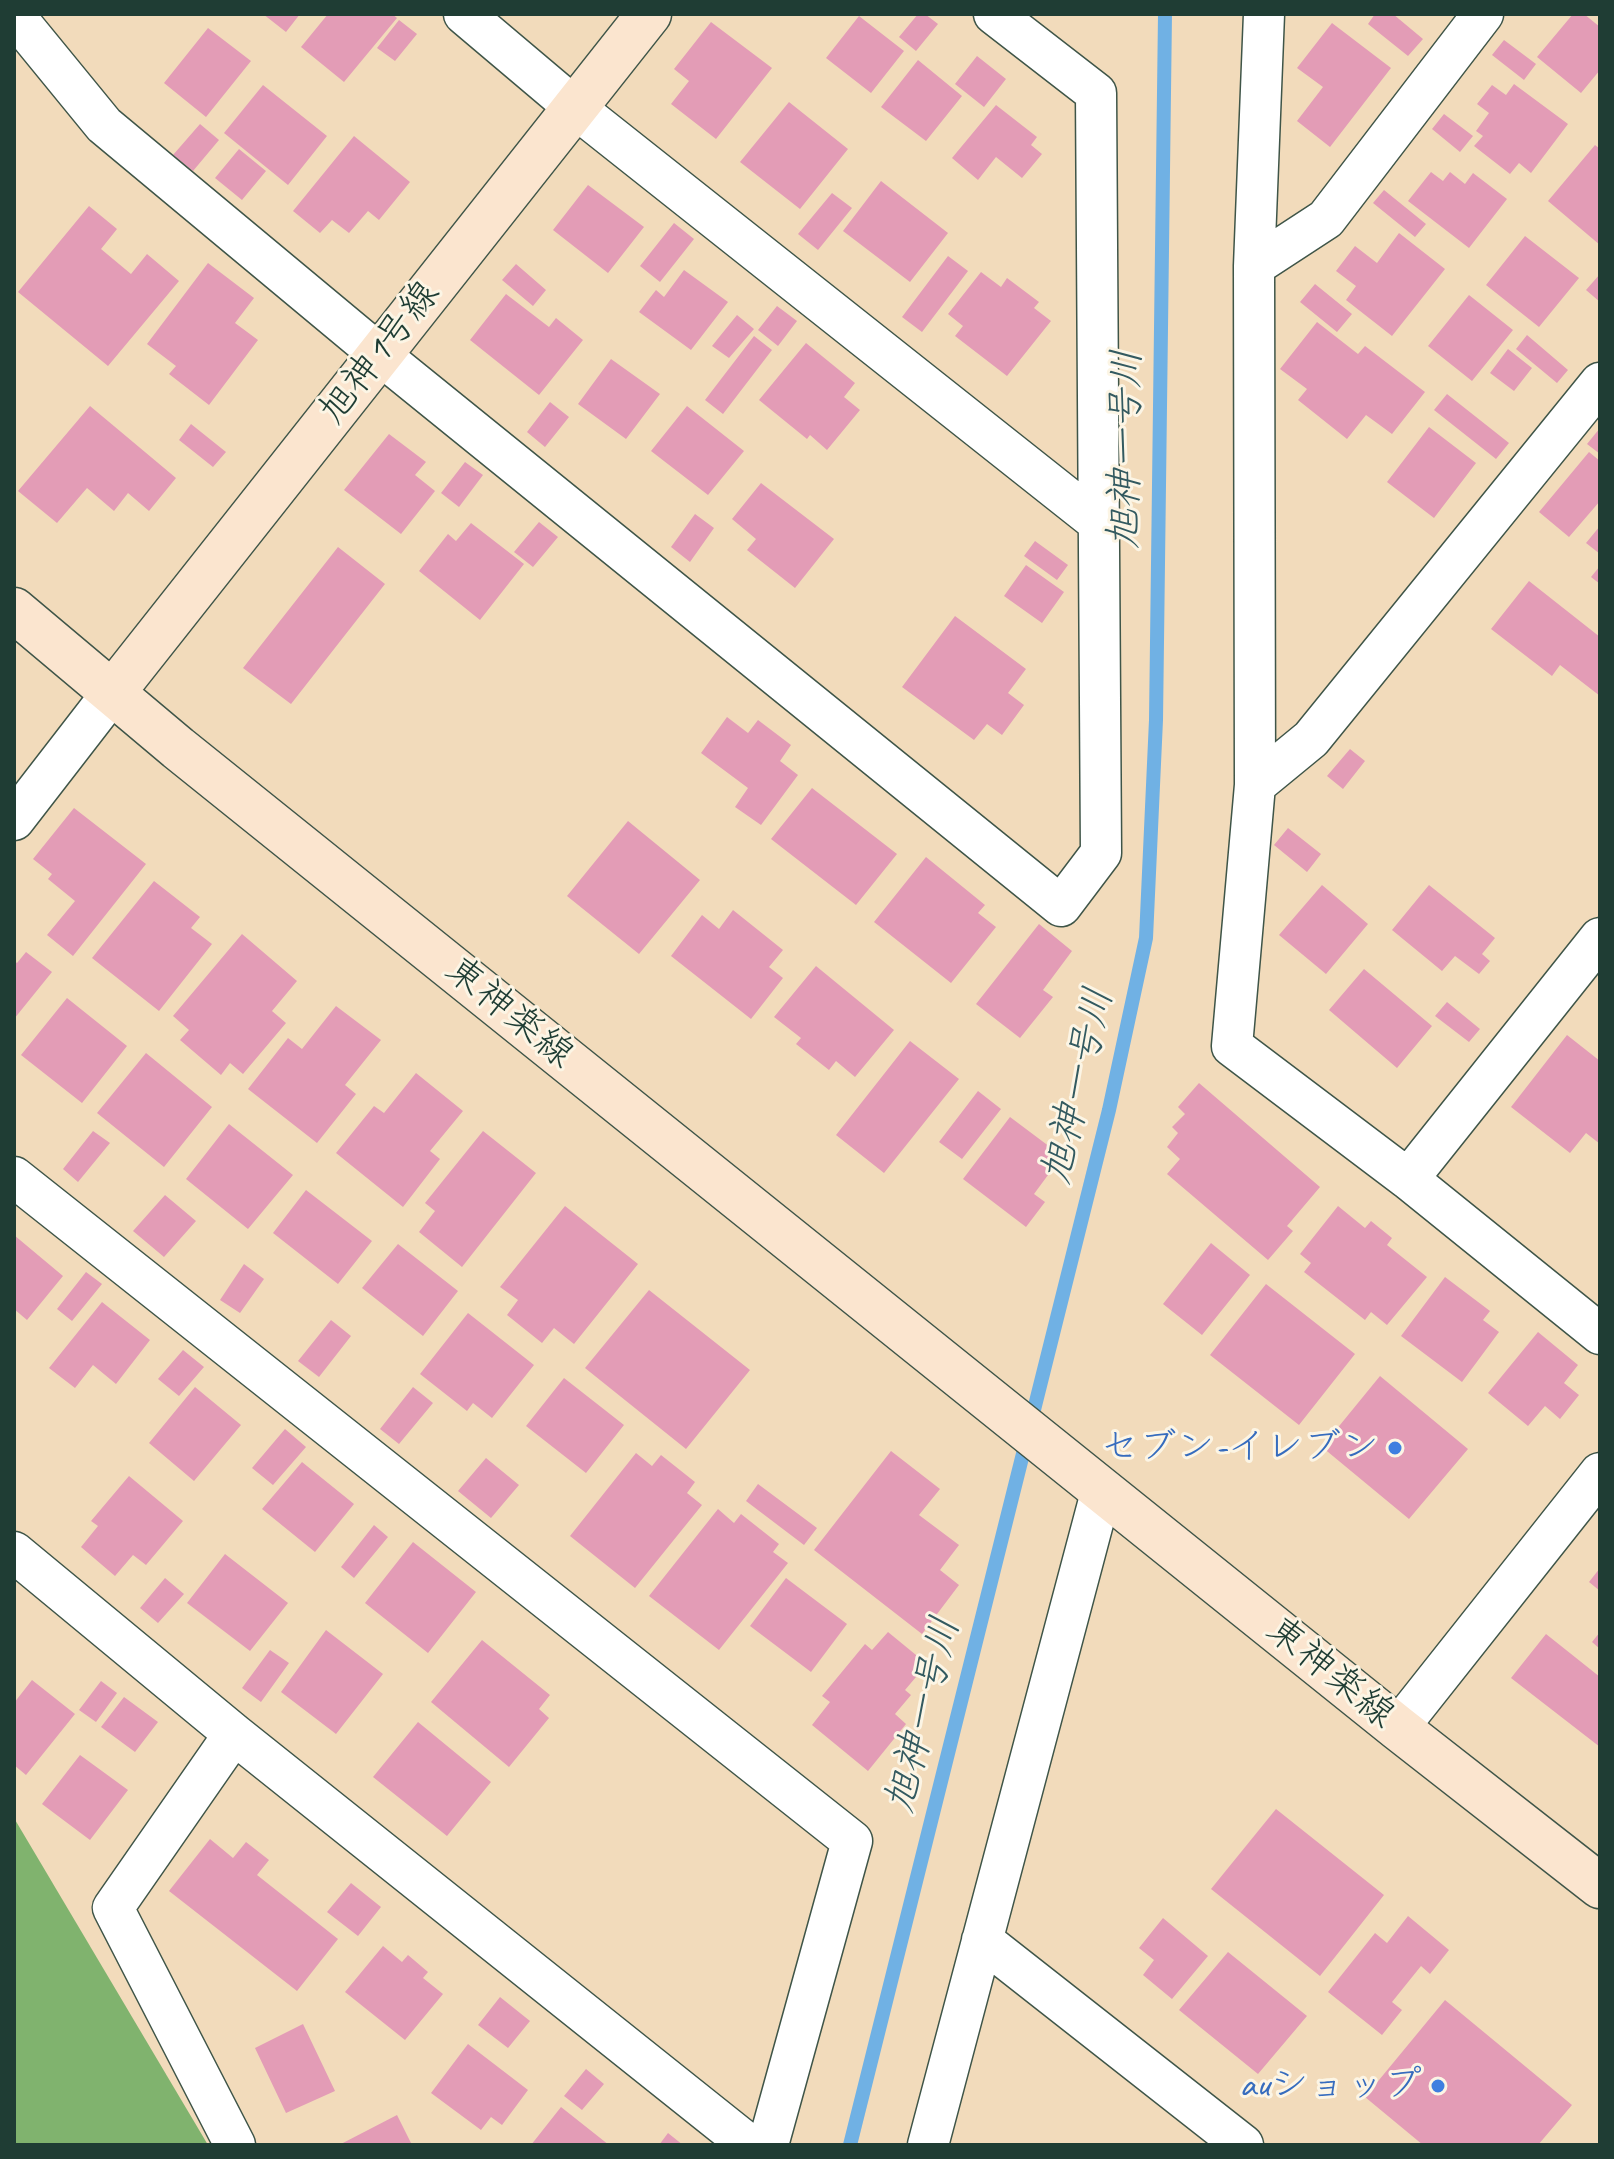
<!DOCTYPE html>
<html>
<head>
<meta charset="utf-8">
<style>
	body { margin:0 }
	#map { position:relative; width:1614px; height:2159px; overflow:hidden; background:#f2dbbb; font-family:Caveat,sans-serif }
	canvas { display:block }
	.frame { position:absolute; inset:0; border:16px solid #1f3d34; pointer-events:none }
</style>
</head>
<body>
<div id="map">
<canvas width="1614" height="2159"></canvas>
<div class="frame"></div>
</div>
<script>
const c = document.querySelector('canvas').getContext('2d');
c.lineJoin = 'round';
function fillPath(path, color) {
  c.fillStyle = color;
  c.fill(path, 'evenodd');
}
function stroke(path, color, width, dash) {
  c.strokeStyle = color;
  c.lineWidth = width;
  c.lineCap = dash ? 'butt' : 'round';
  c.setLineDash(dash || []);
  c.stroke(path);
}
function write(font, color, halo, rows, align = 'center') {
  c.font = font + ' Caveat,"Klee One",sans-serif';
  c.lineWidth = 6;
  c.setLineDash([]);
  c.textBaseline = 'middle';
  c.strokeStyle = halo;
  c.fillStyle = color;
  for (const [text, x, y, turn = 0] of rows) {
    c.save();
    c.translate(x, y);
    c.rotate((+turn || 0) * Math.PI / 180);
    c.textAlign = isNaN(turn) ? turn : align;
    if (halo) c.strokeText(text, 0, 0);
    c.fillText(text, 0, 0);
    c.restore();
  }
}
fillPath(new Path2D(`
	M14,1818L208,2145H14Z`), '#80b36e');
stroke(new Path2D(`
	M850,2145L1109,1110L1146,938L1156,720L1165,14`), '#70b1e4', 14);
fillPath(new Path2D(`
	M263,14H300L286,32Z
	M328,14H392L397,18L344,82L301,47Z
	M918,14H925L938,24L916,51L899,37Z
	M1375,14H1393L1423,39L1408,56L1368,24Z
	M1573,14H1584L1600,27V70L1581,93L1537,57Z
	M859,16L904,51L871,93L826,58Z
	M399,20L417,34L395,61L377,48Z
	M711,22L772,68L716,139L671,104L689,81L674,69Z
	M1332,23L1391,68L1330,147L1297,121L1323,87L1297,68Z
	M208,28L251,61L206,117L164,83Z
	M1504,40L1536,64L1524,80L1492,55Z
	M977,56L1006,79L984,107L955,84Z
	M918,60L962,96L926,141L881,107Z
	M1514,84L1568,124L1531,173L1519,163L1510,174L1474,146L1483,136L1476,131L1489,113L1477,104L1492,85L1506,95Z
	M263,85L327,136L288,185L224,133Z
	M789,102L848,149L800,209L740,162Z
	M996,105L1037,137L1031,145L1042,154L1022,178L996,157L978,180L952,158Z
	M1444,114L1473,136L1460,152L1432,129Z
	M200,124L219,140L193,171L173,155Z
	M354,136L410,182L379,220L368,211L349,233L332,220L320,233L293,211Z
	M1595,145L1600,149V245L1548,201Z
	M239,149L266,171L242,200L215,178Z
	M1431,172L1443,181L1450,172L1465,184L1473,173L1507,199L1469,248L1408,201Z
	M881,181L948,233L910,282L843,231Z
	M588,185L644,227L608,273L553,230Z
	M1384,190L1426,224L1415,237L1373,203Z
	M832,193L852,208L818,250L798,234Z
	M89,206L117,229L101,249L131,274L147,254L179,281L108,366L18,292Z
	M674,223L694,239L660,282L640,266Z
	M1399,233L1445,269L1392,336L1346,300L1356,286L1336,271L1355,246L1377,263Z
	M1525,236L1579,278L1539,327L1486,285Z
	M948,256L968,271L922,332L902,317Z
	M208,263L254,298L235,323L258,340L209,405L169,374L176,366L147,344Z
	M516,264L546,290L533,306L502,280Z
	M684,270L728,302L691,350L639,312L656,290L664,297Z
	M981,272L1001,287L1007,278L1039,302L1034,308L1051,321L1007,376L955,336L963,326L948,314Z
	M1600,274V302L1586,290Z
	M1315,284L1352,314L1337,332L1300,302Z
	M506,294L549,327L556,318L583,340L539,395L470,340Z
	M1469,295L1513,330L1472,381L1428,346Z
	M777,306L797,321L778,346L758,330Z
	M737,315L754,329L729,358L712,346Z
	M1317,322L1358,354L1365,346L1425,392L1392,434L1366,415L1347,439L1298,400L1307,389L1280,369Z
	M1527,335L1568,370L1557,383L1516,349Z
	M754,336L772,350L723,414L705,400Z
	M806,343L855,383L844,397L860,410L827,450L810,435L807,439L759,400Z
	M1508,349L1532,368L1514,391L1490,373Z
	M611,359L660,394L626,439L578,404Z
	M1447,394L1509,443L1496,459L1434,410Z
	M550,402L569,417L545,447L527,432Z
	M90,406L176,478L149,511L128,493L114,511L87,488L57,523L18,491Z
	M687,406L744,451L708,495L651,451Z
	M191,424L226,452L213,467L179,440Z
	M1429,427L1476,463L1434,518L1387,482Z
	M1600,428V454L1587,444Z
	M389,434L426,462L415,475L435,491L401,534L344,490Z
	M1589,452L1600,461V501L1569,537L1539,512Z
	M465,462L483,475L459,507L441,493Z
	M761,483L834,539L795,588L747,550L756,539L732,519Z
	M695,514L714,528L690,562L671,547Z
	M539,522L558,537L533,567L514,552Z
	M471,523L524,564L480,620L419,571L448,534L456,541Z
	M1600,526V554L1586,543Z
	M1035,541L1068,565L1057,580L1024,556Z
	M338,547L385,584L291,704L243,668Z
	M1026,565L1064,592L1042,623L1004,596Z
	M1600,566V584L1591,577Z
	M1529,581L1600,637V696L1560,665L1552,676L1491,629Z
	M955,616L1026,669L1008,693L1024,705L1002,735L987,724L974,740L902,687Z
	M727,717L748,733L758,720L791,745L780,761L798,775L761,825L735,807L748,788L701,753Z
	M1350,749L1365,761L1343,789L1327,776Z
	M812,788L897,854L856,905L771,839Z
	M74,808L146,864L73,956L47,935L75,901L48,879L52,874L33,859Z
	M628,821L700,880L639,954L567,896Z
	M1288,828L1321,854L1307,872L1274,845Z
	M926,857L985,905L978,913L996,927L951,983L874,922Z
	M154,881L200,917L191,928L212,944L159,1011L92,958Z
	M1322,885L1368,924L1326,974L1279,935Z
	M1429,885L1495,938L1482,954L1490,961L1479,974L1455,956L1442,971L1392,930Z
	M733,910L783,950L769,967L783,978L751,1019L671,956L702,915L719,929Z
	M1039,924L1072,951L1043,990L1053,997L1020,1038L976,1004Z
	M242,934L297,981L272,1011L286,1023L243,1074L230,1063L221,1075L180,1040L189,1030L173,1016Z
	M26,952L52,972L14,1019V961L17,963Z
	M816,966L894,1030L855,1077L836,1061L829,1070L796,1044L801,1038L774,1017Z
	M1364,969L1432,1026L1397,1068L1329,1010Z
	M67,998L127,1046L82,1103L21,1055Z
	M1447,1002L1480,1029L1469,1042L1435,1016Z
	M336,1006L381,1040L345,1085L356,1094L317,1143L248,1089L288,1038L302,1049Z
	M1567,1035L1600,1061V1144L1586,1133L1570,1153L1511,1107Z
	M910,1041L959,1079L884,1173L836,1135Z
	M146,1053L212,1107L164,1167L97,1113Z
	M416,1073L463,1111L430,1151L440,1159L403,1207L336,1153L374,1106L384,1113Z
	M1199,1083L1320,1187L1287,1226L1293,1231L1268,1260L1167,1174L1180,1159L1167,1147L1178,1133L1172,1127L1185,1114L1178,1107Z
	M978,1091L1001,1109L962,1159L939,1142Z
	M1010,1117L1062,1156L1034,1194L1045,1202L1026,1227L963,1179Z
	M229,1124L293,1175L248,1229L186,1179Z
	M93,1131L110,1143L78,1182L63,1169Z
	M483,1131L536,1173L462,1267L419,1232L435,1211L425,1203Z
	M306,1190L372,1241L338,1284L273,1233Z
	M165,1195L196,1221L164,1257L133,1231Z
	M565,1206L638,1264L574,1344L554,1328L542,1343L507,1315L518,1300L500,1287Z
	M1338,1206L1365,1228L1371,1221L1392,1238L1387,1245L1427,1277L1387,1325L1371,1312L1365,1320L1304,1272L1311,1263L1300,1254Z
	M14,1235L63,1276L27,1320L14,1309Z
	M1211,1243L1250,1275L1202,1335L1163,1304Z
	M398,1244L458,1291L423,1336L362,1288Z
	M244,1264L264,1279L240,1313L220,1300Z
	M86,1272L102,1284L72,1321L57,1309Z
	M1445,1277L1490,1311L1483,1320L1499,1332L1462,1382L1401,1336Z
	M1266,1284L1355,1354L1299,1425L1210,1355Z
	M649,1290L750,1370L686,1449L585,1368Z
	M102,1302L150,1340L116,1384L93,1365L75,1388L49,1368Z
	M468,1313L534,1365L492,1418L473,1403L467,1411L420,1374Z
	M331,1320L351,1336L319,1377L298,1361Z
	M1538,1332L1578,1365L1564,1383L1579,1395L1560,1419L1545,1406L1528,1426L1488,1393Z
	M183,1350L204,1367L179,1396L158,1379Z
	M1380,1376L1468,1449L1409,1519L1322,1447Z
	M564,1378L624,1425L586,1473L526,1426Z
	M195,1387L241,1425L194,1481L149,1443Z
	M413,1387L433,1403L399,1444L380,1429Z
	M285,1429L306,1447L273,1485L252,1468Z
	M891,1451L940,1489L919,1515L959,1545L940,1570L959,1585L922,1634L814,1550Z
	M636,1453L652,1466L661,1455L695,1482L687,1493L702,1505L635,1588L570,1536Z
	M486,1458L519,1485L491,1518L458,1491Z
	M302,1462L354,1504L315,1552L262,1509Z
	M129,1476L183,1521L146,1565L133,1555L115,1576L81,1547L98,1526L91,1521Z
	M758,1484L817,1528L804,1545L746,1501Z
	M718,1509L734,1523L741,1514L779,1544L773,1552L788,1563L719,1650L649,1596Z
	M374,1525L388,1537L354,1578L341,1567Z
	M413,1542L476,1592L428,1653L365,1603Z
	M225,1554L288,1603L250,1651L187,1603Z
	M1600,1568V1591L1589,1582Z
	M165,1578L184,1594L158,1623L140,1608Z
	M786,1578L847,1624L811,1672L750,1626Z
	M326,1630L383,1674L336,1734L281,1692Z
	M888,1632L927,1664L905,1690L911,1695L895,1714L906,1724L868,1771L812,1725L830,1702L822,1696L865,1644L872,1650Z
	M1600,1632V1649L1592,1642Z
	M1546,1634L1600,1677V1747L1511,1678Z
	M482,1640L550,1695L539,1709L549,1718L509,1767L431,1702Z
	M270,1650L289,1663L261,1702L242,1688Z
	M32,1680L75,1714L26,1775L14,1765V1703Z
	M101,1681L117,1693L96,1722L79,1710Z
	M124,1697L158,1722L135,1752L101,1727Z
	M418,1722L491,1782L447,1836L373,1777Z
	M80,1755L128,1790L90,1840L42,1804Z
	M1276,1809L1384,1895L1320,1976L1211,1889Z
	M210,1839L233,1858L246,1842L269,1860L257,1875L338,1939L297,1991L169,1891Z
	M351,1883L381,1907L358,1936L327,1912Z
	M1408,1916L1449,1950L1430,1974L1421,1966L1392,2002L1402,2010L1382,2035L1328,1992L1375,1933L1387,1943Z
	M1163,1918L1208,1956L1172,1999L1143,1975L1154,1960L1139,1948Z
	M383,1946L402,1962L408,1955L428,1972L423,1978L443,1994L405,2040L345,1992Z
	M1228,1952L1307,2016L1258,2074L1179,2010Z
	M500,1997L530,2021L508,2048L478,2025Z
	M1445,2000L1572,2105L1538,2145H1423L1365,2097Z
	M303,2024L335,2091L286,2113L255,2048Z
	M468,2044L528,2090L502,2125L491,2117L481,2130L431,2093Z
	M586,2069L604,2084L582,2110L564,2096Z
	M561,2107L609,2145H531Z
	M397,2115L412,2145H339Z
	M668,2133L683,2145H659Z`), '#e39cb6');
const street = new Path2D(`
	M464,14L574,107L1099,523
	M1264,14L1254,266L1255,785L1232,1046L1408,1179L1600,1334
	M14,15L104,125L379,354L1061,906L1101,853L1096,93L994,14
	M1254,266L1326,219L1483,14
	M1255,785L1311,739L1600,383
	M14,820L113,692
	M14,1177L852,1841L768,2145
	M1408,1179L1600,938
	M14,1552L234,1734L749,2145
	M1398,1728L1600,1473
	M234,1734L113,1908L235,2145
	M982,1940L1243,2145
	M928,2145L1102,1489`);
const secondary = new Path2D(`
	M14,610L178,748L1398,1728L1600,1886
	M113,692L649,14`);
stroke(street, '#3f5548', 43);
stroke(secondary, '#3f5548', 47);
stroke(street, '#fff', 40);
stroke(secondary, '#fbe5cf', 44);
for (const [x, y, r, color] of [
	[1395,1448,8,"#3f7fe0"],
	[1438,2086,8,"#3f7fe0"]
]) {
  const dot = new Path2D();
  dot.arc(x, y, r, 0, 2 * Math.PI);
  c.fillStyle = color;
  c.fill(dot);
  stroke(dot, '#fcf5e5', 3);
}
write('38px', '#1f3d34', '#fcf5e5', [
	["旭神1号線",380,353,-52],
	["東神楽線",509,1013,39],
	["東神楽線",1330,1673,39]
]);
write('38px', '#366cbe', '#fcf5e5', [
	["セブン-イレブン",1379,1448],
	["auショップ",1422,2086]
], 'right');
write('italic 40px', '#335a60', '#fcf5e5', [
	["旭神一号川",1127,449,-89],
	["旭神一号川",1079,1086,-77],
	["旭神一号川",924,1715,-76]
]);
</script>
</body>
</html>
